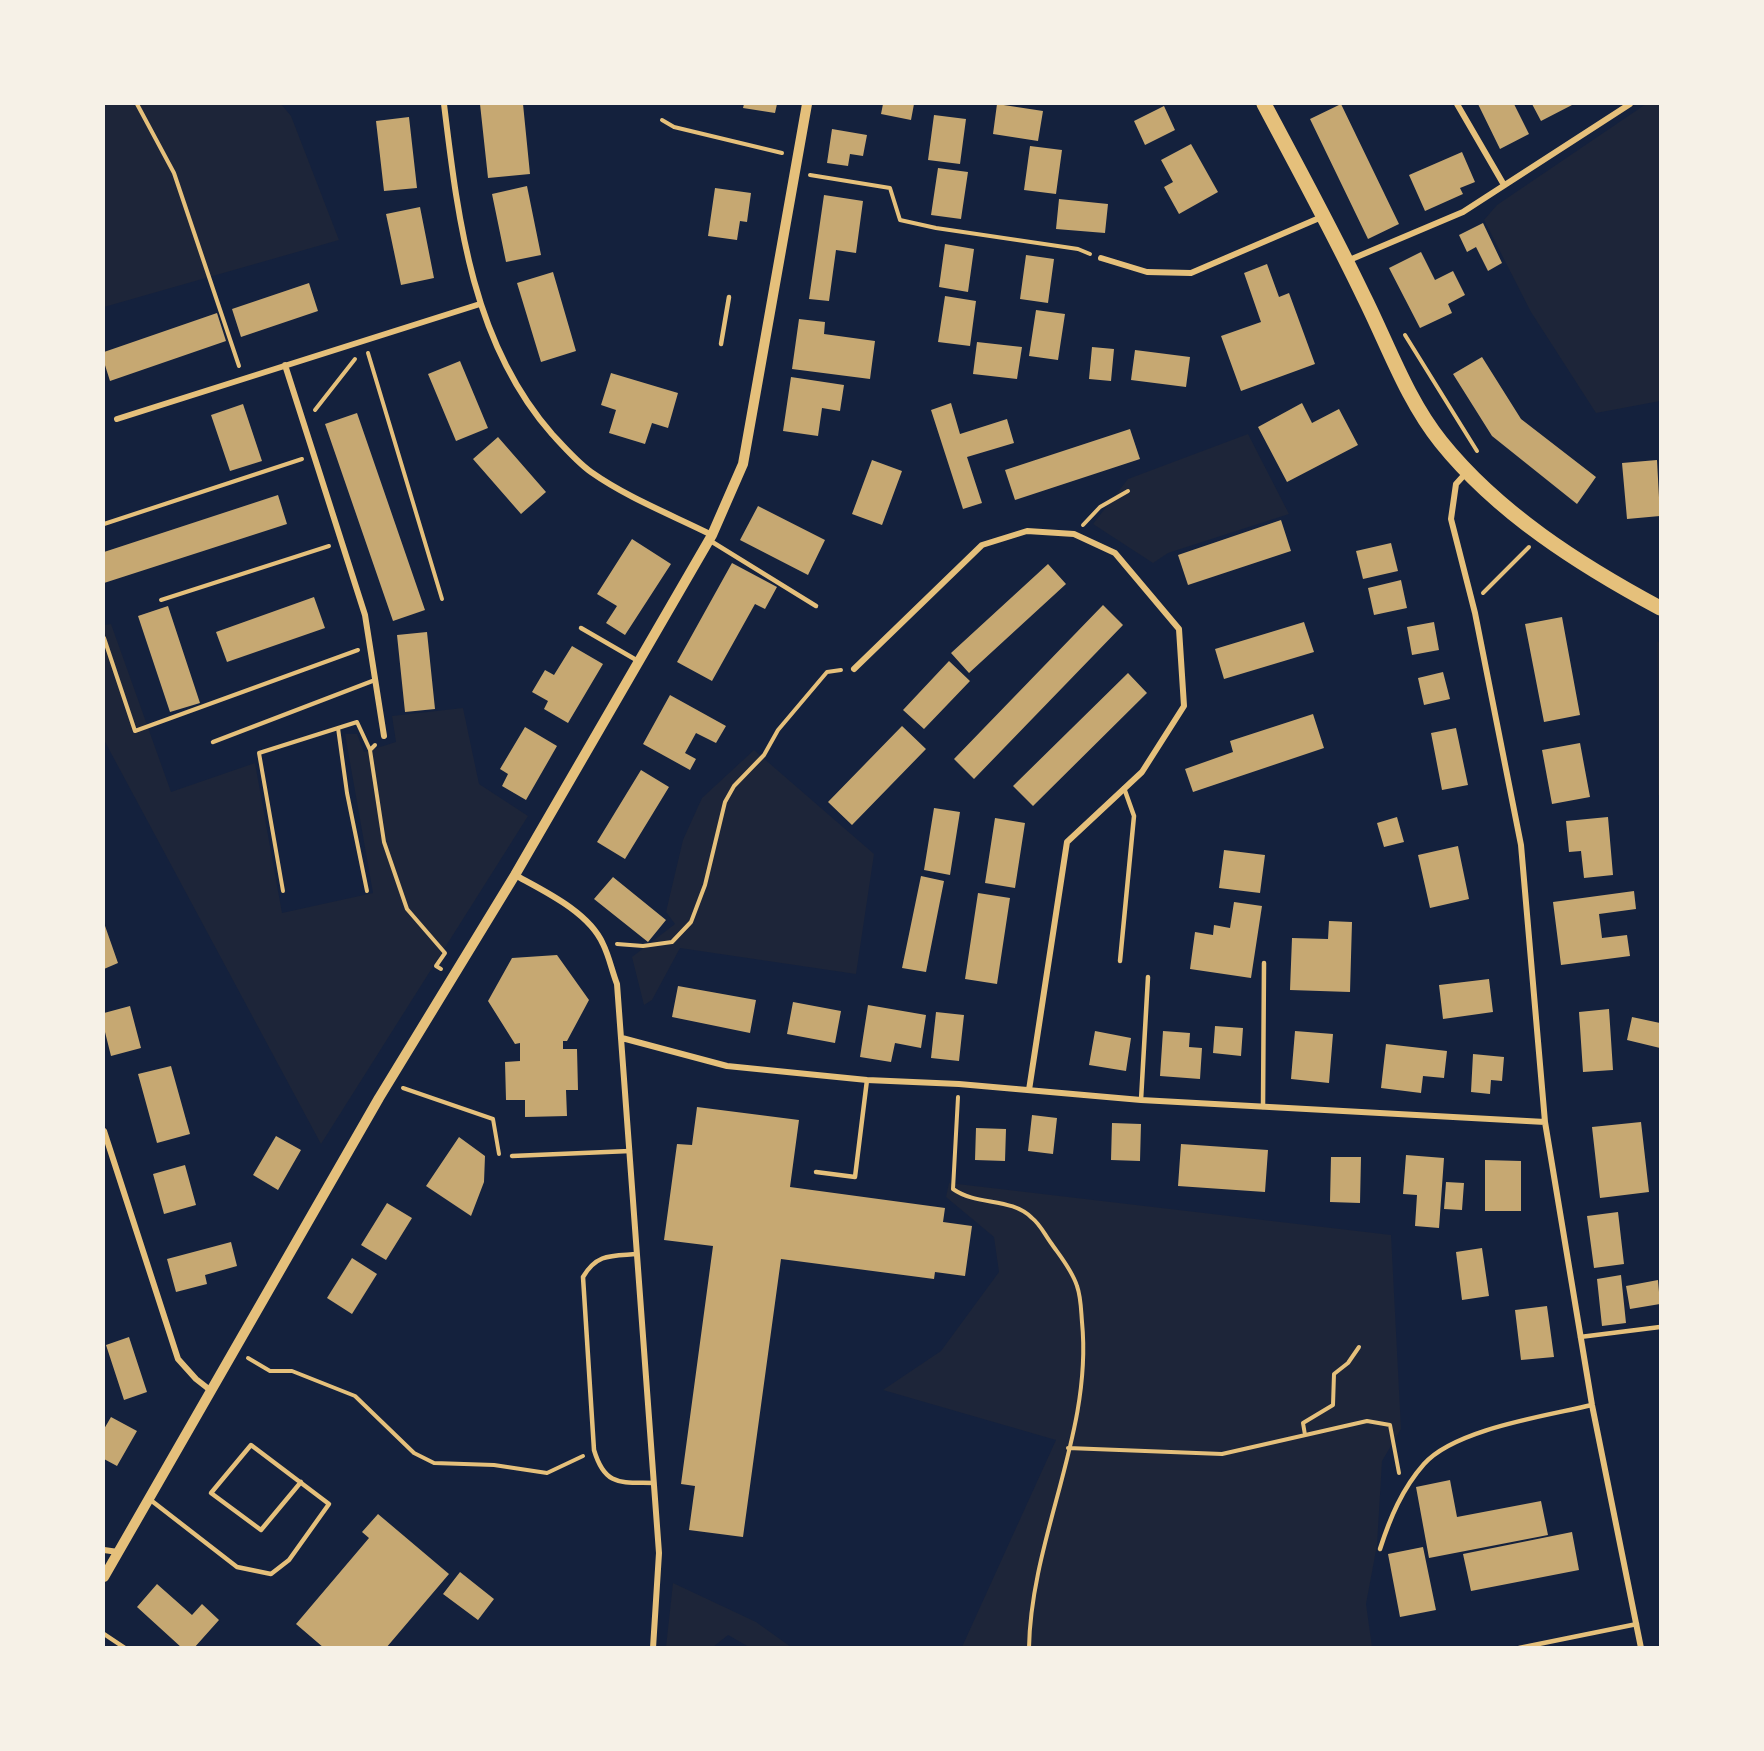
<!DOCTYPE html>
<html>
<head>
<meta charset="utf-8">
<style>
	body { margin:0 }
	#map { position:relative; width:1764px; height:1751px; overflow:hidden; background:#14213d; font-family:Arial,sans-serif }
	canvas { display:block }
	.frame { position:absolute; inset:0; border:105px solid #f6f1e7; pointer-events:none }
</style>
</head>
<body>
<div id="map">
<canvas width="1764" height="1751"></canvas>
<div class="frame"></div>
</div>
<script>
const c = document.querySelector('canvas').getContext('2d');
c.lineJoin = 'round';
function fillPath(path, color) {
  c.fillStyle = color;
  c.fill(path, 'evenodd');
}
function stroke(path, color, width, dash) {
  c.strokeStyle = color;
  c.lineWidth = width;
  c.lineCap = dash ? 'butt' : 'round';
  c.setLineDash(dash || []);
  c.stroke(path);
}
fillPath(new Path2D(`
	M104,104H281L291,116L339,240L104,307Z
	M1646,104H1660V401L1596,413L1531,312L1484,220L1497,205Z
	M1248,434L1289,514L1168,553L1153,563L1093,524L1128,479Z
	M111,624L171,792L255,763L282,913L373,893L345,734H357L364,752L396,742L392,716L463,708L479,784L528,816L321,1144L104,740V625Z
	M1657,641L1660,643V795H1658Z
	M754,750L874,854L856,974L680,948L652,1000L644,1005L632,957L675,924L666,912L683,840L702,798Z
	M949,1183L1391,1235L1401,1429L1382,1461L1377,1545L1366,1604L1372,1647H962L1056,1440L883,1390L941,1351L999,1272L994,1237L946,1197Z
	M673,1583L756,1622L791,1647H749L728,1635L713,1647H666Z`), '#1d2539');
fillPath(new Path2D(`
	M480,104H523L530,174L488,178Z
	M744,104H777L775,113L743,108Z
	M883,104H914L911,120L881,114Z
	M997,104L1043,111L1038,141L993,134Z
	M1341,104L1399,224L1368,239L1310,119Z
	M1478,104H1514L1529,134L1500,149Z
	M1532,104H1571L1572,105L1541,121Z
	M1164,106L1175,130L1145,145L1134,121Z
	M934,115L966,119L960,164L928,160Z
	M409,117L417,188L384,191L376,121Z
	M832,129L867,135L863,156L850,154L848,166L827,163Z
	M1191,144L1218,192L1179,214L1164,187L1173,182L1161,160Z
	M1030,146L1062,150L1056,194L1024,190Z
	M1462,152L1475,182L1460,188L1463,194L1425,211L1409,175Z
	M938,168L968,172L961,219L931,215Z
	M527,186L541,255L506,262L492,194Z
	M715,188L751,193L747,222L740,221L737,240L708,236Z
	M824,195L863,201L856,253L836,250L829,301L809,299Z
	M1059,199L1108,204L1105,233L1056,229Z
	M420,207L434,278L401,285L386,214Z
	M1483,223L1502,263L1488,271L1476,247L1467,252L1459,235Z
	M945,244L974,249L968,292L939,287Z
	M1421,252L1435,280L1453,271L1465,295L1448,304L1452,313L1420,328L1389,268Z
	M1026,255L1054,259L1048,303L1020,299Z
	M1267,264L1279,297L1289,293L1315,364L1241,391L1221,336L1261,322L1244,273Z
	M553,272L576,351L541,362L517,283Z
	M309,283L318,311L241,337L232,309Z
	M945,296L976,301L970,346L938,342Z
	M1036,310L1065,314L1058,360L1029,356Z
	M217,313L226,341L110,381L104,362V352Z
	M799,319L825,322L824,334L875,341L870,379L792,369Z
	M977,342L1022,347L1017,379L973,374Z
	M1092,347L1114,349L1111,381L1089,379Z
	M1135,350L1190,357L1186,387L1131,380Z
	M1482,357L1521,419L1596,477L1577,504L1492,436L1453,374Z
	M460,361L488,428L456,441L428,374Z
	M611,373L678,393L668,428L652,423L645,444L609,433L616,410L601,405Z
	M791,377L844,385L840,411L822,408L818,436L783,431Z
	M951,403L960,434L1007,419L1014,443L967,457L982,503L963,509L931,410Z
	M1302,403L1312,423L1339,409L1358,445L1287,482L1258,427Z
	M243,404L262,461L230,471L211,415Z
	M357,413L425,610L393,621L325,424Z
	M1130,429L1140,459L1015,500L1005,470Z
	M498,437L546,492L521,514L473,459Z
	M872,460L902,471L882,525L852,514Z
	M1657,460L1660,516L1627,519L1622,463Z
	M278,495L287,524L104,583V552Z
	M758,506L825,540L808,575L740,540Z
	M1281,520L1291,551L1188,585L1178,555Z
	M632,539L671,564L625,635L606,623L617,606L597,594Z
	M1391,543L1398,571L1363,579L1356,551Z
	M732,563L777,587L765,609L755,604L712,681L677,662Z
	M1048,564L1066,584L969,673L951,653Z
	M1401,580L1407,608L1374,615L1368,588Z
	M314,597L325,628L227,662L216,632Z
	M1103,605L1123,625L974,779L954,759Z
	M168,606L200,703L170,712L138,616Z
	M1562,617L1580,715L1544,722L1525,624Z
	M1304,622L1314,652L1224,679L1215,649Z
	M1434,622L1439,650L1412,655L1407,627Z
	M427,632L435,709L405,712L397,635Z
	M572,646L603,664L568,723L544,709L548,701L532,692L545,670L554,675Z
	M949,661L970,681L924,729L903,710Z
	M1443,672L1450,699L1424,705L1418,678Z
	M1128,673L1147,693L1033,806L1013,786Z
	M670,695L726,726L716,743L696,733L685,753L696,759L690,770L643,744Z
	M1313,714L1324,748L1193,792L1185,769L1233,752L1230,741Z
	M902,726L926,749L852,825L828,802Z
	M525,727L557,746L526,800L502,786L508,774L500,769Z
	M1456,728L1468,785L1442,790L1431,733Z
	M1580,743L1590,797L1552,804L1542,750Z
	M641,770L669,787L625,859L597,842Z
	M934,808L960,812L950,875L924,870Z
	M1397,817L1404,842L1384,847L1377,823Z
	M1608,817L1613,875L1584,878L1581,851L1569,852L1566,821Z
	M995,818L1025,823L1015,888L985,883Z
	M1458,846L1469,899L1430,908L1418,855Z
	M1224,850L1265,855L1260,893L1219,888Z
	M921,876L944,881L926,972L902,968Z
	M613,877L666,920L648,942L594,899Z
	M1634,891L1636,909L1599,914L1602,938L1627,935L1630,956L1561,965L1553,902Z
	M978,893L1010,898L997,984L965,979Z
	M1234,902L1262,906L1251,978L1190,969L1195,932L1213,935L1214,925L1230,928Z
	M1329,921L1352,922L1350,992L1290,990L1292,938L1328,939Z
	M104,923L118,963L104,969Z
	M557,955L589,1000L567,1041H563V1049H577L578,1090H566L567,1116L525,1117V1100H506L505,1062L520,1061V1043L515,1044L488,1001L512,958Z
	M1489,979L1493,1012L1443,1019L1439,985Z
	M678,986L756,1000L750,1033L672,1017Z
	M793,1002L841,1011L835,1043L787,1034Z
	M868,1005L926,1015L921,1048L895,1043L891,1062L860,1057Z
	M130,1006L141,1048L111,1056L104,1028V1013Z
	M1609,1009L1613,1070L1583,1072L1579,1012Z
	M936,1012L964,1015L959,1061L931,1058Z
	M1632,1017L1660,1023V1048L1627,1040Z
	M1215,1026L1243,1028L1241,1056L1213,1053Z
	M1095,1031L1131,1038L1126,1071L1089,1065Z
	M1163,1031L1190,1033L1189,1047L1202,1048L1200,1079L1160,1076Z
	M1295,1031L1333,1034L1329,1083L1291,1079Z
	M1386,1044L1447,1051L1444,1078L1423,1076L1421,1093L1381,1088Z
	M1473,1054L1504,1057L1502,1081L1491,1080L1490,1094L1471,1092Z
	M171,1066L190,1134L157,1143L138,1074Z
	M697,1107L799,1120L790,1187L945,1208L943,1222L972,1226L965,1276L935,1272L934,1279L781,1259L743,1537L689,1530L695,1486L681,1484L713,1246L664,1240L677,1144L692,1145Z
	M1032,1115L1057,1118L1053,1154L1028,1151Z
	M1641,1122L1649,1192L1600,1198L1592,1127Z
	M1112,1123L1141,1124L1140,1161L1111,1160Z
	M976,1128L1006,1129L1005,1161L975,1160Z
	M276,1136L301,1150L278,1190L253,1175Z
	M459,1137L485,1156L484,1182L471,1216L426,1186Z
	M1181,1144L1268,1150L1265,1192L1178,1186Z
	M1406,1155L1444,1158L1439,1228L1415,1226L1417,1195L1403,1194Z
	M1331,1157H1361L1360,1203L1330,1202Z
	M1485,1160L1521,1161V1211H1485Z
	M185,1165L196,1205L164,1214L153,1174Z
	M1446,1182L1464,1183L1462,1210L1444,1209Z
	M387,1203L412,1218L386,1260L361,1245Z
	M1618,1212L1624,1264L1594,1268L1587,1216Z
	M231,1242L237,1266L205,1275L207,1284L176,1292L167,1259Z
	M1482,1248L1489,1296L1462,1300L1456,1252Z
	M352,1258L377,1274L352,1314L327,1298Z
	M1621,1275L1626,1323L1602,1326L1597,1279Z
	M1658,1280L1660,1304L1630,1309L1626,1286Z
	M1547,1306L1554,1357L1521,1360L1515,1310Z
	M129,1337L147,1392L124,1400L106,1345Z
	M111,1417L137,1431L117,1466L104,1459V1429Z
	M1450,1480L1457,1517L1541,1501L1548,1535L1429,1558L1416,1487Z
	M378,1514L449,1574L386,1648H324L296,1624L369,1538L362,1532Z
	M1572,1532L1579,1570L1471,1591L1463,1554Z
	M1423,1547L1436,1610L1400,1617L1388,1554Z
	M460,1572L494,1599L478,1620L443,1594Z
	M157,1584L192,1615L202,1604L219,1620L194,1648H182L137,1607Z`), '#c6a872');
stroke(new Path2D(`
	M137,104L174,173L239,366
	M662,120L674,127L782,153
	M810,175L890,188L900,220L936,228L1078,249L1090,254
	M1405,335L1477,451
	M368,353L442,599
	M315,410L355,359
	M104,524L302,459
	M1083,525L1100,507L1128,491
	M1483,593L1529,547
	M161,600L329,546
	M104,638L135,731L358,650
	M375,745L370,750L384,842L407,909L445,953L436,966L441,969
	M283,891L259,753L338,728
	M367,891L347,793L338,728L357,722L370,750
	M617,944L643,946L672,942L691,922L705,885L725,802L734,786L764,755L778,730L827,672L841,670
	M403,1088L493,1119L499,1154
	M958,1097L953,1189C977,1206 1011,1197 1032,1218C1040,1224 1045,1235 1051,1243C1060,1256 1072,1270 1077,1286C1081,1297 1081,1310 1082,1322C1093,1433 1031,1537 1029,1648
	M248,1358L270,1371H292L355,1396L414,1453L434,1463L494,1465L547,1473L583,1456
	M1305,1435L1303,1423L1333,1405L1334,1374L1348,1363L1359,1347
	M1068,1448L1222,1454L1367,1421L1390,1425L1399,1473`), '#e5c07b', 4);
stroke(new Path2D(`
	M721,344L729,297
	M709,540L816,606
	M581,628L638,661
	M213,742L375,680
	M1120,961L1134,816L1124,788
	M1141,1100L1148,977
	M1263,1107L1264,963
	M512,1156L630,1151
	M816,1172L855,1177L867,1080
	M637,1254C612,1256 597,1253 583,1277L594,1450C605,1487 621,1482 654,1483
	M1580,1337L1660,1327
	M148,1498L237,1567L271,1574L289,1560L329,1504L251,1445L211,1493L261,1530L301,1482
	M1380,1549C1390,1518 1402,1489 1424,1464C1455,1429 1546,1416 1592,1405
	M104,1634L125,1648
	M1519,1648L1637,1624`), '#e5c07b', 4.5);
stroke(new Path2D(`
	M444,104C458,219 472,343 552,434C564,447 577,462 591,472C628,498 672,515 712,535
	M1457,104L1504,185
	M1101,258L1147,272L1191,273L1324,216
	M1347,261L1463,212L1630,104
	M285,365L365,615L384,736
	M117,419L480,304
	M1466,473L1456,484L1451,519L1475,613L1521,845L1545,1122L1592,1405L1641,1648
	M854,669L982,545L1027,531L1074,534L1115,553L1179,629L1184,706L1142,772L1067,842L1029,1090
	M515,875C544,891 589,912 603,944C609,956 612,971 617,984L659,1553L653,1648
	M622,1038L727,1066L867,1080L959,1084L1141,1100L1545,1122
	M104,1131L178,1359L196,1379L210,1390
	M104,1550L118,1552`), '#e5c07b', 6);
stroke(new Path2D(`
	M104,1577L379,1098L515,875L712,535L743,464L807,104`), '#e5c07b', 10);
stroke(new Path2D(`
	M1264,104C1298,168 1333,232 1364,297C1388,345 1407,400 1441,442C1498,513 1580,565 1660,608`), '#e5c07b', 15);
</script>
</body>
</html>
